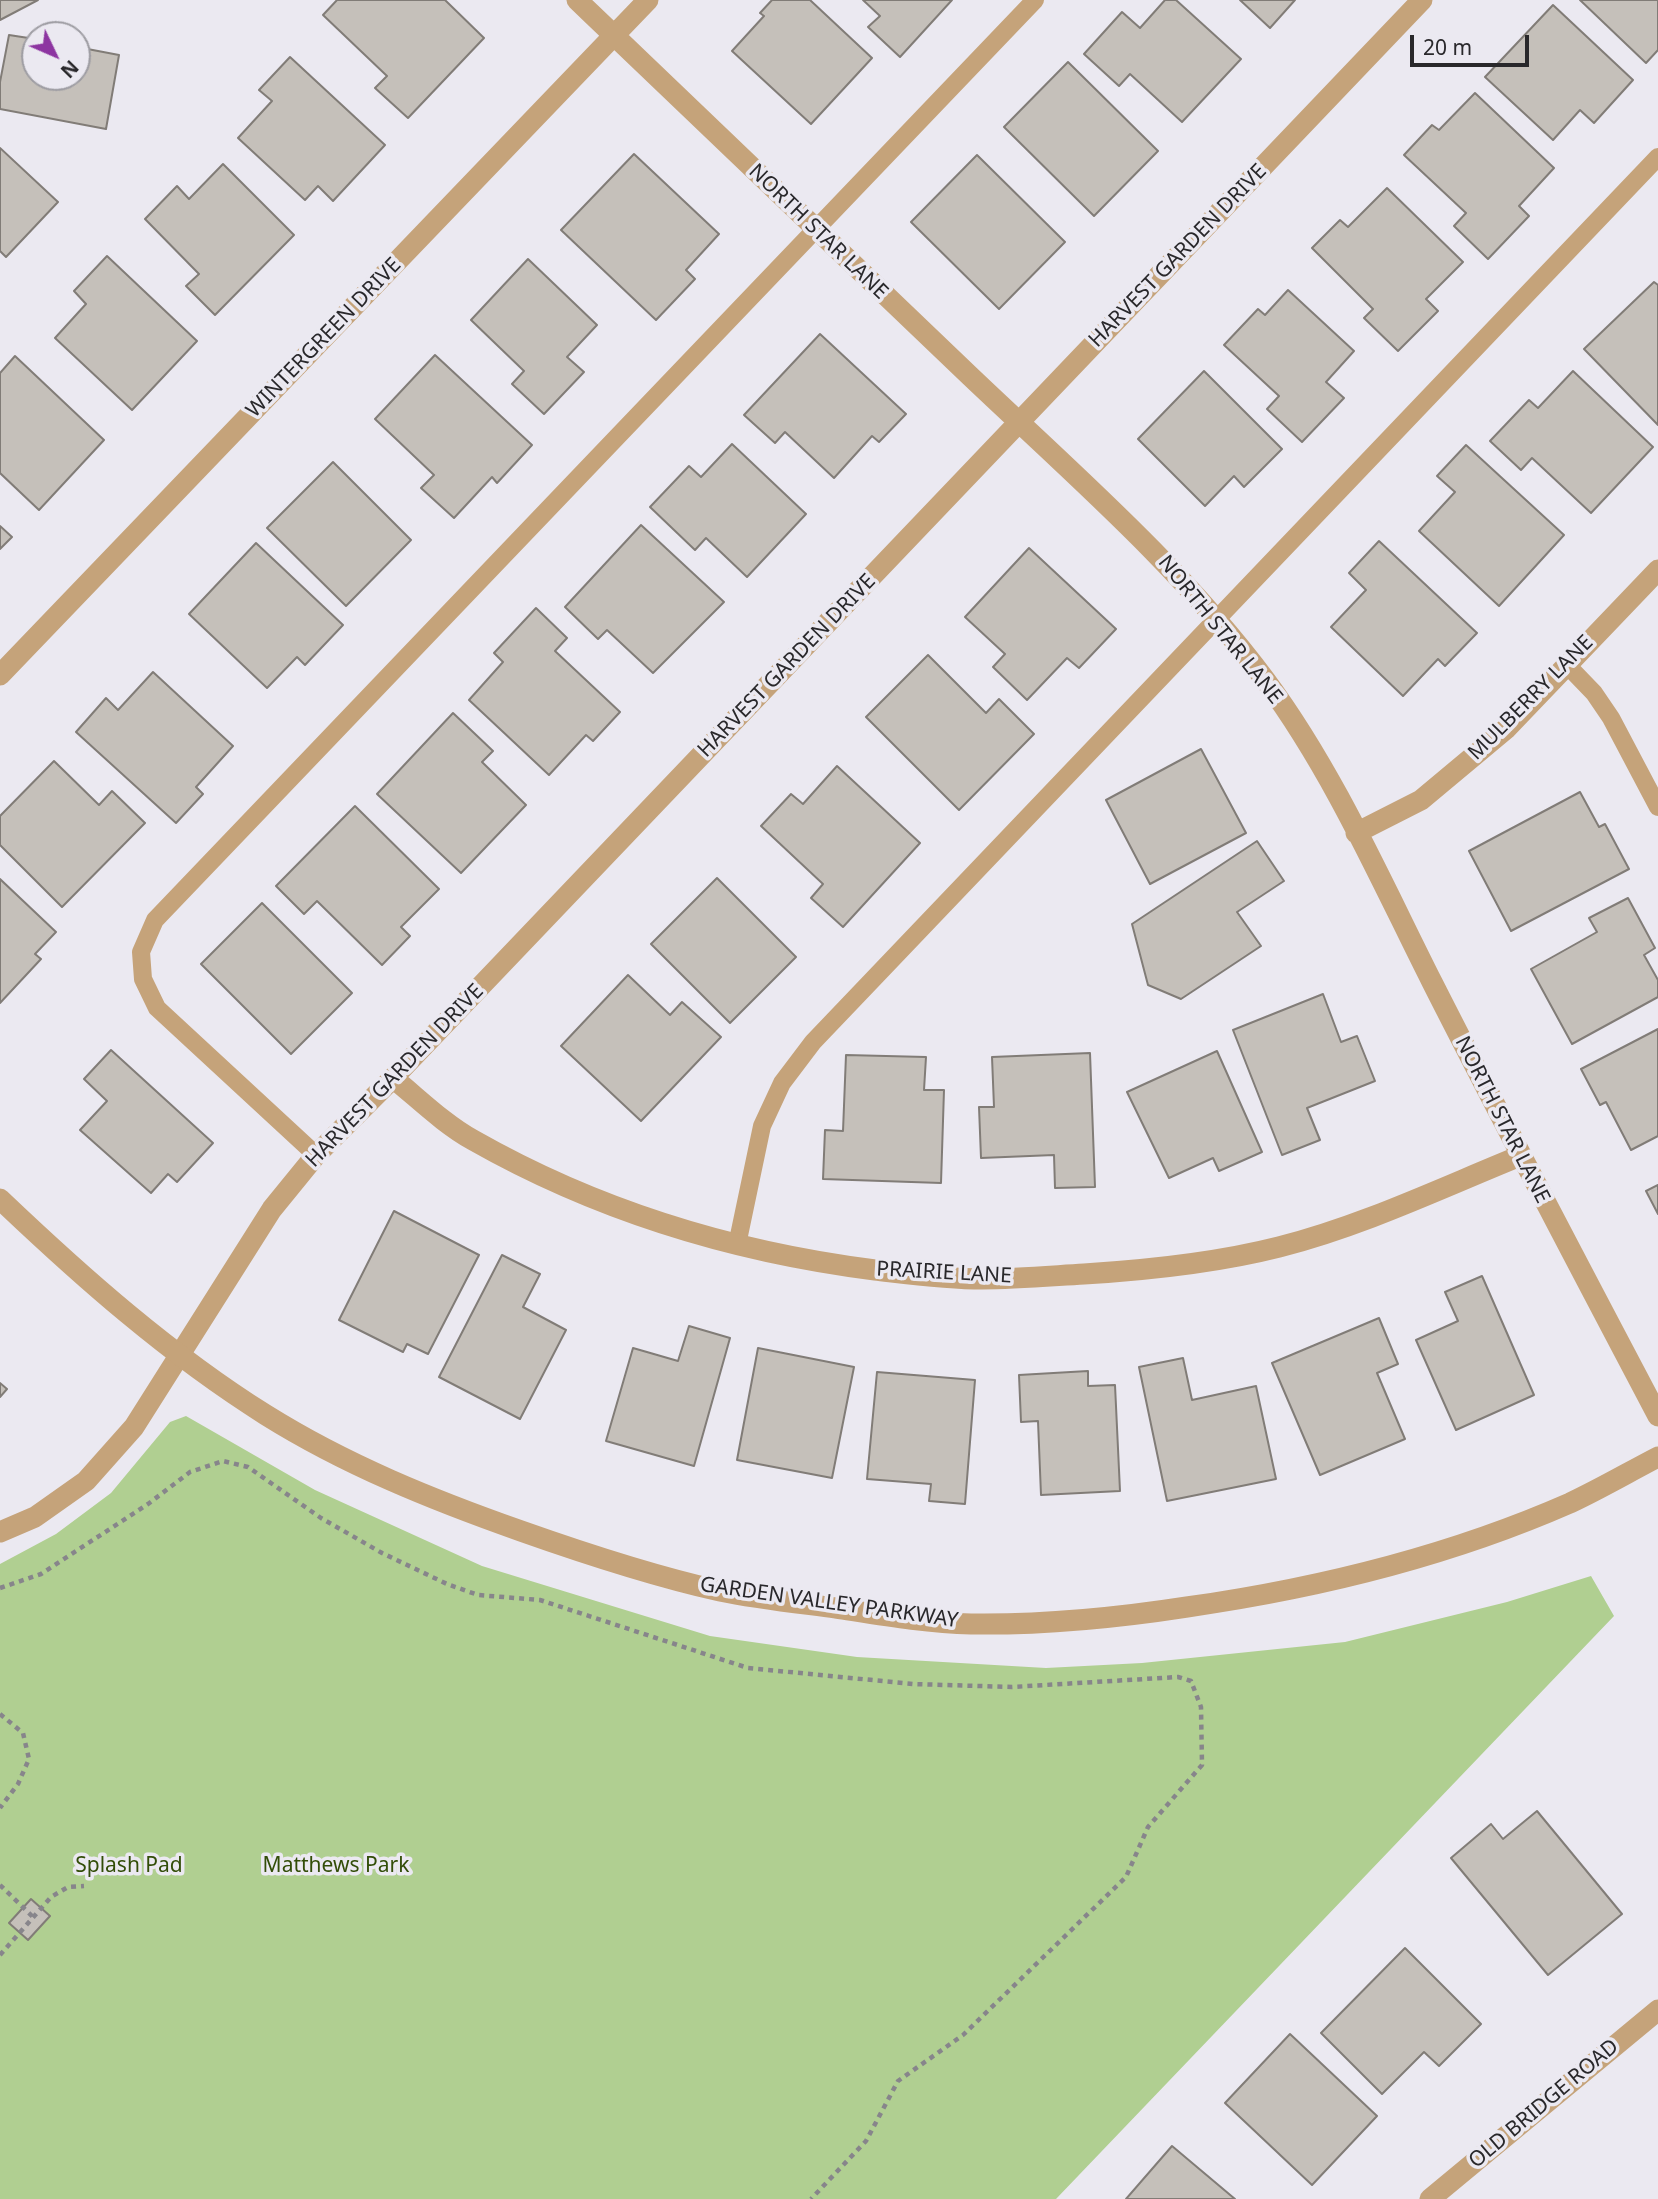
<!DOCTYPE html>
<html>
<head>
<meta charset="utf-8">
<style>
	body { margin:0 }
	#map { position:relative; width:1658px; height:2199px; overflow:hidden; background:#ebe9f1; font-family:"Noto Sans",sans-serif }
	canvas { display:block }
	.north { position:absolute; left:21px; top:21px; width:70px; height:70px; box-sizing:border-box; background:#ebe9f1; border:2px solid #9d9ca2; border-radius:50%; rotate:134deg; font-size:19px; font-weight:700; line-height:28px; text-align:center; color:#29282b }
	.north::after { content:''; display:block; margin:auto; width:24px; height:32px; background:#8d35a1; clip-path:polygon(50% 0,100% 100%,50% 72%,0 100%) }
	.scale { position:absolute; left:1410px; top:35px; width:119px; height:32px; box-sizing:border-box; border:4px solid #29282b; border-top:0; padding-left:9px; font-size:21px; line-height:24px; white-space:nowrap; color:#29282b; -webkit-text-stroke:5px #ebe9f1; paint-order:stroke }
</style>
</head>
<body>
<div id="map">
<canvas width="1658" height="2199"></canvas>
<div class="north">N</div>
<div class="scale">20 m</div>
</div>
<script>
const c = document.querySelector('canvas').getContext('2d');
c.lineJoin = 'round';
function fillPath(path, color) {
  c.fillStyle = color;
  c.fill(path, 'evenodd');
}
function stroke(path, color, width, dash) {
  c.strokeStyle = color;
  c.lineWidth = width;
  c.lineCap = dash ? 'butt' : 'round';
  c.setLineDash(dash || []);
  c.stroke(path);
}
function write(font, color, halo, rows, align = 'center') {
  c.font = font + ' "Noto Sans",sans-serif';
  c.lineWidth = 7;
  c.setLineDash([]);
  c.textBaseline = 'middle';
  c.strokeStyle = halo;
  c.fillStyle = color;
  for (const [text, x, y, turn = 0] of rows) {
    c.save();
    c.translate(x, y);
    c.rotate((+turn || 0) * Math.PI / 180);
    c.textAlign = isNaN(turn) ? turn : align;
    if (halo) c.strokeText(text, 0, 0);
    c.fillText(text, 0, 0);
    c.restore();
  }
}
fillPath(new Path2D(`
	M186,1416L315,1490L482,1566L710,1636L857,1657L1046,1668L1142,1663L1345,1642L1507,1602L1591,1576L1614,1616L1056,2199H0V1564L56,1534L111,1493L170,1422Z`), '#b0cf91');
const building = new Path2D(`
	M0,0H38L0,20Z
	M337,0H445L484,38L408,118L375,88L387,76L323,15Z
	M772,0H810L872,58L811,124L732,51L764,16L760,13Z
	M863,0H952L900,57L868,27L880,16Z
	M1165,0H1176L1241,59L1182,122L1130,74L1119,86L1084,54L1122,12L1140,28Z
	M1240,0H1295L1270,28Z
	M1580,0H1658V50L1646,63Z
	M1553,5L1633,80L1594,123L1580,110L1553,140L1485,77Z
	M9,35L35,39V77H77V47L119,55L106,129L0,109V82Z
	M290,57L385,145L333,201L318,186L305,200L238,138L272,101L259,90Z
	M1068,62L1158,151L1094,216L1004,127Z
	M1475,93L1554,168L1519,206L1529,216L1488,259L1454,226L1466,213L1404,155L1432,125L1439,130Z
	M0,148L58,202L6,257L0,251Z
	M634,154L719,234L686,270L695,279L656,320L561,230Z
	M977,155L1065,242L999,309L911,222Z
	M223,164L294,235L215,315L186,286L199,274L145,219L177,186L189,199Z
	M1387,188L1463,262L1426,299L1438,311L1398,351L1364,318L1373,309L1312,248L1340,220L1348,227Z
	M107,256L197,341L132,410L55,338L86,304L74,291Z
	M528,259L597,325L567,357L584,372L544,414L512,384L524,371L471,320Z
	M1654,282L1658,285V425L1584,349Z
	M1288,290L1354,351L1326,382L1344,398L1302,442L1267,409L1279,396L1224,345L1258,309L1265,315Z
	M820,334L906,414L879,442L872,436L834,478L785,432L775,443L744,415Z
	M435,355L532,445L497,483L492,477L454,518L421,488L434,475L375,419Z
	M15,356L104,440L39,510L0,473V373Z
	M1204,371L1282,449L1244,487L1234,476L1205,506L1138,439Z
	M1573,371L1653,447L1591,513L1532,458L1521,470L1490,441L1529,400L1538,408Z
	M732,444L806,514L747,577L706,538L695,550L650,507L689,466L701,477Z
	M1466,445L1564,535L1499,606L1419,531L1455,492L1437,476Z
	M333,462L411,540L346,606L267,528Z
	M641,525L724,602L653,673L607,630L598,639L565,607Z
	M0,526L12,537L0,549Z
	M1379,541L1477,633L1445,666L1438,659L1403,696L1331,627L1366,590L1349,573Z
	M256,543L343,625L305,665L297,657L267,688L189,614Z
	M1029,548L1116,629L1079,668L1067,658L1027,700L993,667L1005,654L965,617Z
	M536,608L567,638L555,651L620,712L593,741L586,735L549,775L469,700L503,662L494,653Z
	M928,655L986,713L999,699L1034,734L959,810L866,717Z
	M153,672L233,746L196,787L203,794L176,823L76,732L106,698L118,710Z
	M453,713L493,751L482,762L526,805L461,873L377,794Z
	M1201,749L1246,833L1150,884L1106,800Z
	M54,761L99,805L112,791L145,823L62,907L0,845V816Z
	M837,766L920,843L843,927L811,898L823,884L761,826L791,794L803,804Z
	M1580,792L1599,827L1605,824L1629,869L1511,931L1469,851Z
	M355,806L439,889L401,927L410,936L382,965L317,901L304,914L276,886Z
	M1257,841L1284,881L1237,912L1261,946L1181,999L1148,985L1132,924Z
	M717,878L796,957L730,1023L651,944Z
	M0,879L56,932L35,954L41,959L0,1003Z
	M1628,898L1655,948L1644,955L1658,980V997L1572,1044L1531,969L1597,932L1589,918Z
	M262,903L352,993L291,1054L201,964Z
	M628,975L670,1015L682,1002L721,1037L641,1121L561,1046Z
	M1323,994L1341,1042L1357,1036L1375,1081L1307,1108L1320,1140L1282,1155L1233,1030Z
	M1658,1029V1136L1631,1150L1606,1102L1600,1105L1581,1069Z
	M111,1050L213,1143L177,1182L168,1174L151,1193L80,1130L107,1101L84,1079Z
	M1217,1051L1262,1152L1219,1171L1213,1158L1169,1178L1127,1092Z
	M1090,1053L1095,1187L1055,1188L1054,1155L981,1158L979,1107H994L992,1057Z
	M846,1055L926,1057L924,1090H944L941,1183L823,1179L825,1130L843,1131Z
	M1658,1185V1214L1646,1191Z
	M394,1211L479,1255L428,1354L407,1344L403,1352L339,1320Z
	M502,1255L540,1274L523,1307L566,1330L520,1419L439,1377Z
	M1482,1276L1534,1395L1456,1430L1416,1340L1458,1321L1445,1292Z
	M1379,1318L1398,1364L1377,1373L1405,1439L1320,1475L1272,1363Z
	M689,1326L730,1338L694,1466L606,1441L633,1348L678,1361Z
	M758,1348L854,1367L832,1478L737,1460Z
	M1183,1358L1192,1400L1256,1386L1276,1479L1167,1501L1139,1367Z
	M1088,1371V1386L1115,1385L1120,1491L1041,1495L1038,1421L1021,1422L1019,1375Z
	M877,1372L975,1380L965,1504L929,1501L931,1484L867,1479Z
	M0,1383L7,1389L0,1397Z
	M1537,1811L1622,1914L1548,1975L1451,1858L1491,1824L1503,1839Z
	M31,1899L50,1916L28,1940L9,1923Z
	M1405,1948L1481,2024L1439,2066L1424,2052L1382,2094L1321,2033Z
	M1290,2034L1377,2116L1312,2185L1225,2103Z
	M1172,2146L1235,2199H1126Z`);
fillPath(building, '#c5c0ba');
stroke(building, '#817c77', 2);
stroke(new Path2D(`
	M0,1588L41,1574L148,1504L190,1472L223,1461L248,1467L321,1518L382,1553L447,1584L478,1595L540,1600L748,1668L913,1684L1012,1687L1178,1677L1191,1681L1201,1707L1202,1765L1148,1827L1126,1877L963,2035L898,2081L866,2141L811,2199
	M0,1714L23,1733L29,1759L18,1784L0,1808
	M0,1885L33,1917
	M0,1955L51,1897L68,1887L84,1886`), '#87858b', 4.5, [5, 5]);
stroke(new Path2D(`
	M1567,665L1594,693L1611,718L1658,807
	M316,1155L157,1008L143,979L141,952L155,920L1035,0
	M737,1245L762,1126L782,1083L813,1042L1658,157`), '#c5a37a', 18);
stroke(new Path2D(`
	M577,0C708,125 838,251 970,376C1073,474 1181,567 1266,681C1334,773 1381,881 1432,982C1506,1128 1582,1272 1658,1416
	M0,675L648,0
	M1356,833L1421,800L1506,729L1658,570
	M393,1078C419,1099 444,1124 473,1140C598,1211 733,1252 875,1270C910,1274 947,1279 982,1279C1016,1279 1050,1276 1084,1274C1149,1270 1216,1263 1279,1247C1362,1226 1441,1188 1520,1156
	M0,1532L35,1517L86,1481L134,1427L272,1209L316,1155L393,1078L1422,0
	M1430,2199L1658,2010`), '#c5a37a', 21);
stroke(new Path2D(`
	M0,1199C83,1278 169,1354 266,1415C346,1465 433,1500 521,1531C586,1554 653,1576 720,1591C758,1599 798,1603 836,1608C881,1615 926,1623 971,1624C1044,1625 1116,1618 1187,1607C1320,1588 1447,1557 1570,1503C1600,1489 1629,1472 1658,1457`), '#c5a37a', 21);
write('21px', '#29282b', '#ebe9f1', [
	["NORTH STAR LANE",818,232,44],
	["HARVEST GARDEN DRIVE",1178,256,-46],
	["WINTERGREEN DRIVE",324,338,-46],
	["NORTH STAR LANE",1220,630,51],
	["HARVEST GARDEN DRIVE",787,666,-46],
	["MULBERRY LANE",1531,698,-45],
	["HARVEST GARDEN DRIVE",395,1076,-46],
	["NORTH STAR LANE",1502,1120,63],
	["PRAIRIE LANE",944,1273,3],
	["GARDEN VALLEY PARKWAY",829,1603,8],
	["OLD BRIDGE ROAD",1544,2104,-40]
]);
write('21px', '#324d08', '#ebe9f1', [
	["Splash Pad",129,1866],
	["Matthews Park",336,1866]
]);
</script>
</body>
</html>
